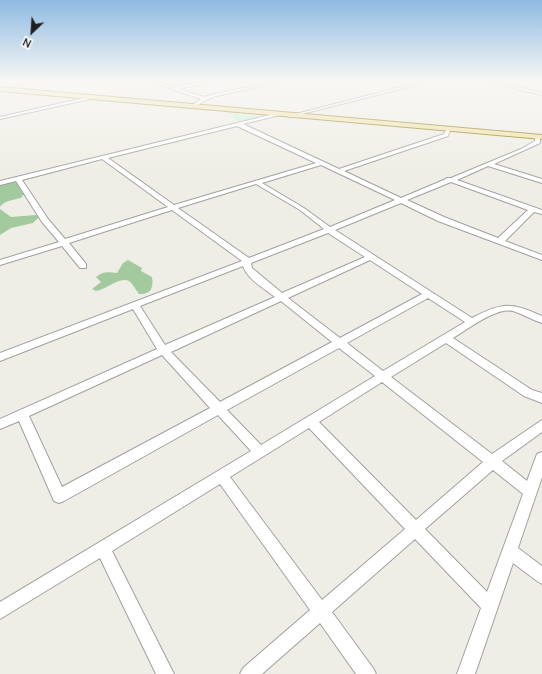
<!DOCTYPE html>
<html>
<head>
<meta charset="utf-8">
<style>
	body { margin:0 }
	#map { position:relative; width:542px; height:674px; overflow:hidden; background:#efeee6; font-family:Manrope,sans-serif }
	canvas { display:block }
	.north { position:absolute; left:12px; top:12px; width:40px; height:40px; -webkit-text-stroke:3px #fff; paint-order:stroke; rotate:205deg; font-size:11px; font-weight:700; line-height:16px; text-align:center; color:#1f1f1f }
	.north::after { content:''; display:block; margin:auto; width:14px; height:18px; background:#1f1f1f; clip-path:polygon(50% 0,100% 100%,50% 72%,0 100%) }
</style>
</head>
<body>
<div id="map">
<canvas width="542" height="674"></canvas>
<div class="north">N</div>
</div>
<script>
const c = document.querySelector('canvas').getContext('2d');
c.lineJoin = 'round';
function fillPath(path, color) {
  c.fillStyle = color;
  c.fill(path, 'evenodd');
}
function stroke(path, color, width, dash) {
  c.strokeStyle = color;
  c.lineWidth = width;
  c.lineCap = dash ? 'butt' : 'round';
  c.setLineDash(dash || []);
  c.stroke(path);
}
fillPath(new Path2D(`
	M14,182L26,185L29,193L21,196L23,197C16,200 4,200 0,207V185Z
	M0,209L11,217L36,215L39,216L38,218L33,223L11,228L0,235Z
	M128,260L142,268L141,271L152,277C154,288 150,295 139,294C136,290 133,284 129,281C120,276 105,290 96,291L92,289L101,282L96,277C103,271 108,272 117,273L123,263Z`), '#a3ca9f');
fillPath(new Path2D(`
	M230,113L265,116L240,122L234,119Z`), '#c8f4d4');
const minor = new Path2D(`
	M16,80L14,81L0,83V81Z
	M146,80H153L174,87L213,80H222L179,89L204,97L215,94L280,80H289L216,96L206,100L193,108L191,106L201,99Z
	M428,80H436L290,117L288,116Z
	M481,80H489L542,93V95Z
	M88,97L90,99L0,119V117Z
	M278,113L280,115L243,124L339,169L444,134L447,128H451L448,136L344,171L401,198L446,179L447,178H451L521,149L535,141V136L540,137V143L494,164L542,179V183L488,166L457,180L542,210V214L534,212L505,241L542,255V260L438,221L401,203L335,230L472,318C503,302 510,302 542,316V323C532,320 523,314 513,311C496,307 468,329 453,338L532,390L542,393V403L524,396L446,343L391,377L492,454L542,420V432L502,461L527,481L537,454L542,452V477L518,548L542,566V584L537,581L513,563L475,674H457L481,608L415,539L332,612L373,668L376,674H356L320,623L262,674H240L243,668L310,610L220,484L112,551L174,674H156L100,558L0,619V602L251,451L218,415L64,501L59,503L54,501L19,421L0,429V419L157,349L133,309L0,361V353L242,261L172,210L69,243L86,264V268H80L62,246L0,265V260L59,242L42,222L16,181L0,185V181ZM237,126L316,163L174,205L108,158ZM102,159L168,207L65,239L48,219L22,180ZM321,165L395,200L330,227L304,208L262,183ZM451,182L528,210L498,238L444,217L407,200ZM256,184L300,210L324,229L249,258L178,208ZM328,233L365,257L282,293L252,268L251,263ZM370,260L422,294L340,338L288,298ZM243,266C247,279 265,289 275,297L165,345L140,306ZM428,298L465,322L383,371L347,343ZM281,301L332,342L220,402L171,352ZM339,348L375,376L261,445L227,410ZM162,355L210,408L62,487L29,416ZM382,382L483,462L416,520L319,422ZM309,428L405,529L322,600L230,477ZM493,470L523,494L487,592L425,529Z`);
const major = new Path2D(`
	M0,87L542,135V139L0,91Z`);
stroke(minor, '#a0a0a0', 2);
stroke(major, '#8b7b0f', 2);
fillPath(minor, '#fff');
fillPath(major, '#f3e2a7');
const sky = c.createLinearGradient(0, 0, 0, 175);
sky.addColorStop(0, '#8fbae2');
sky.addColorStop(0.46, '#f8f7f4');
sky.addColorStop(1, '#f8f7f400');
c.fillStyle = sky;
c.fillRect(0, 0, 542, 175);
</script>
</body>
</html>
